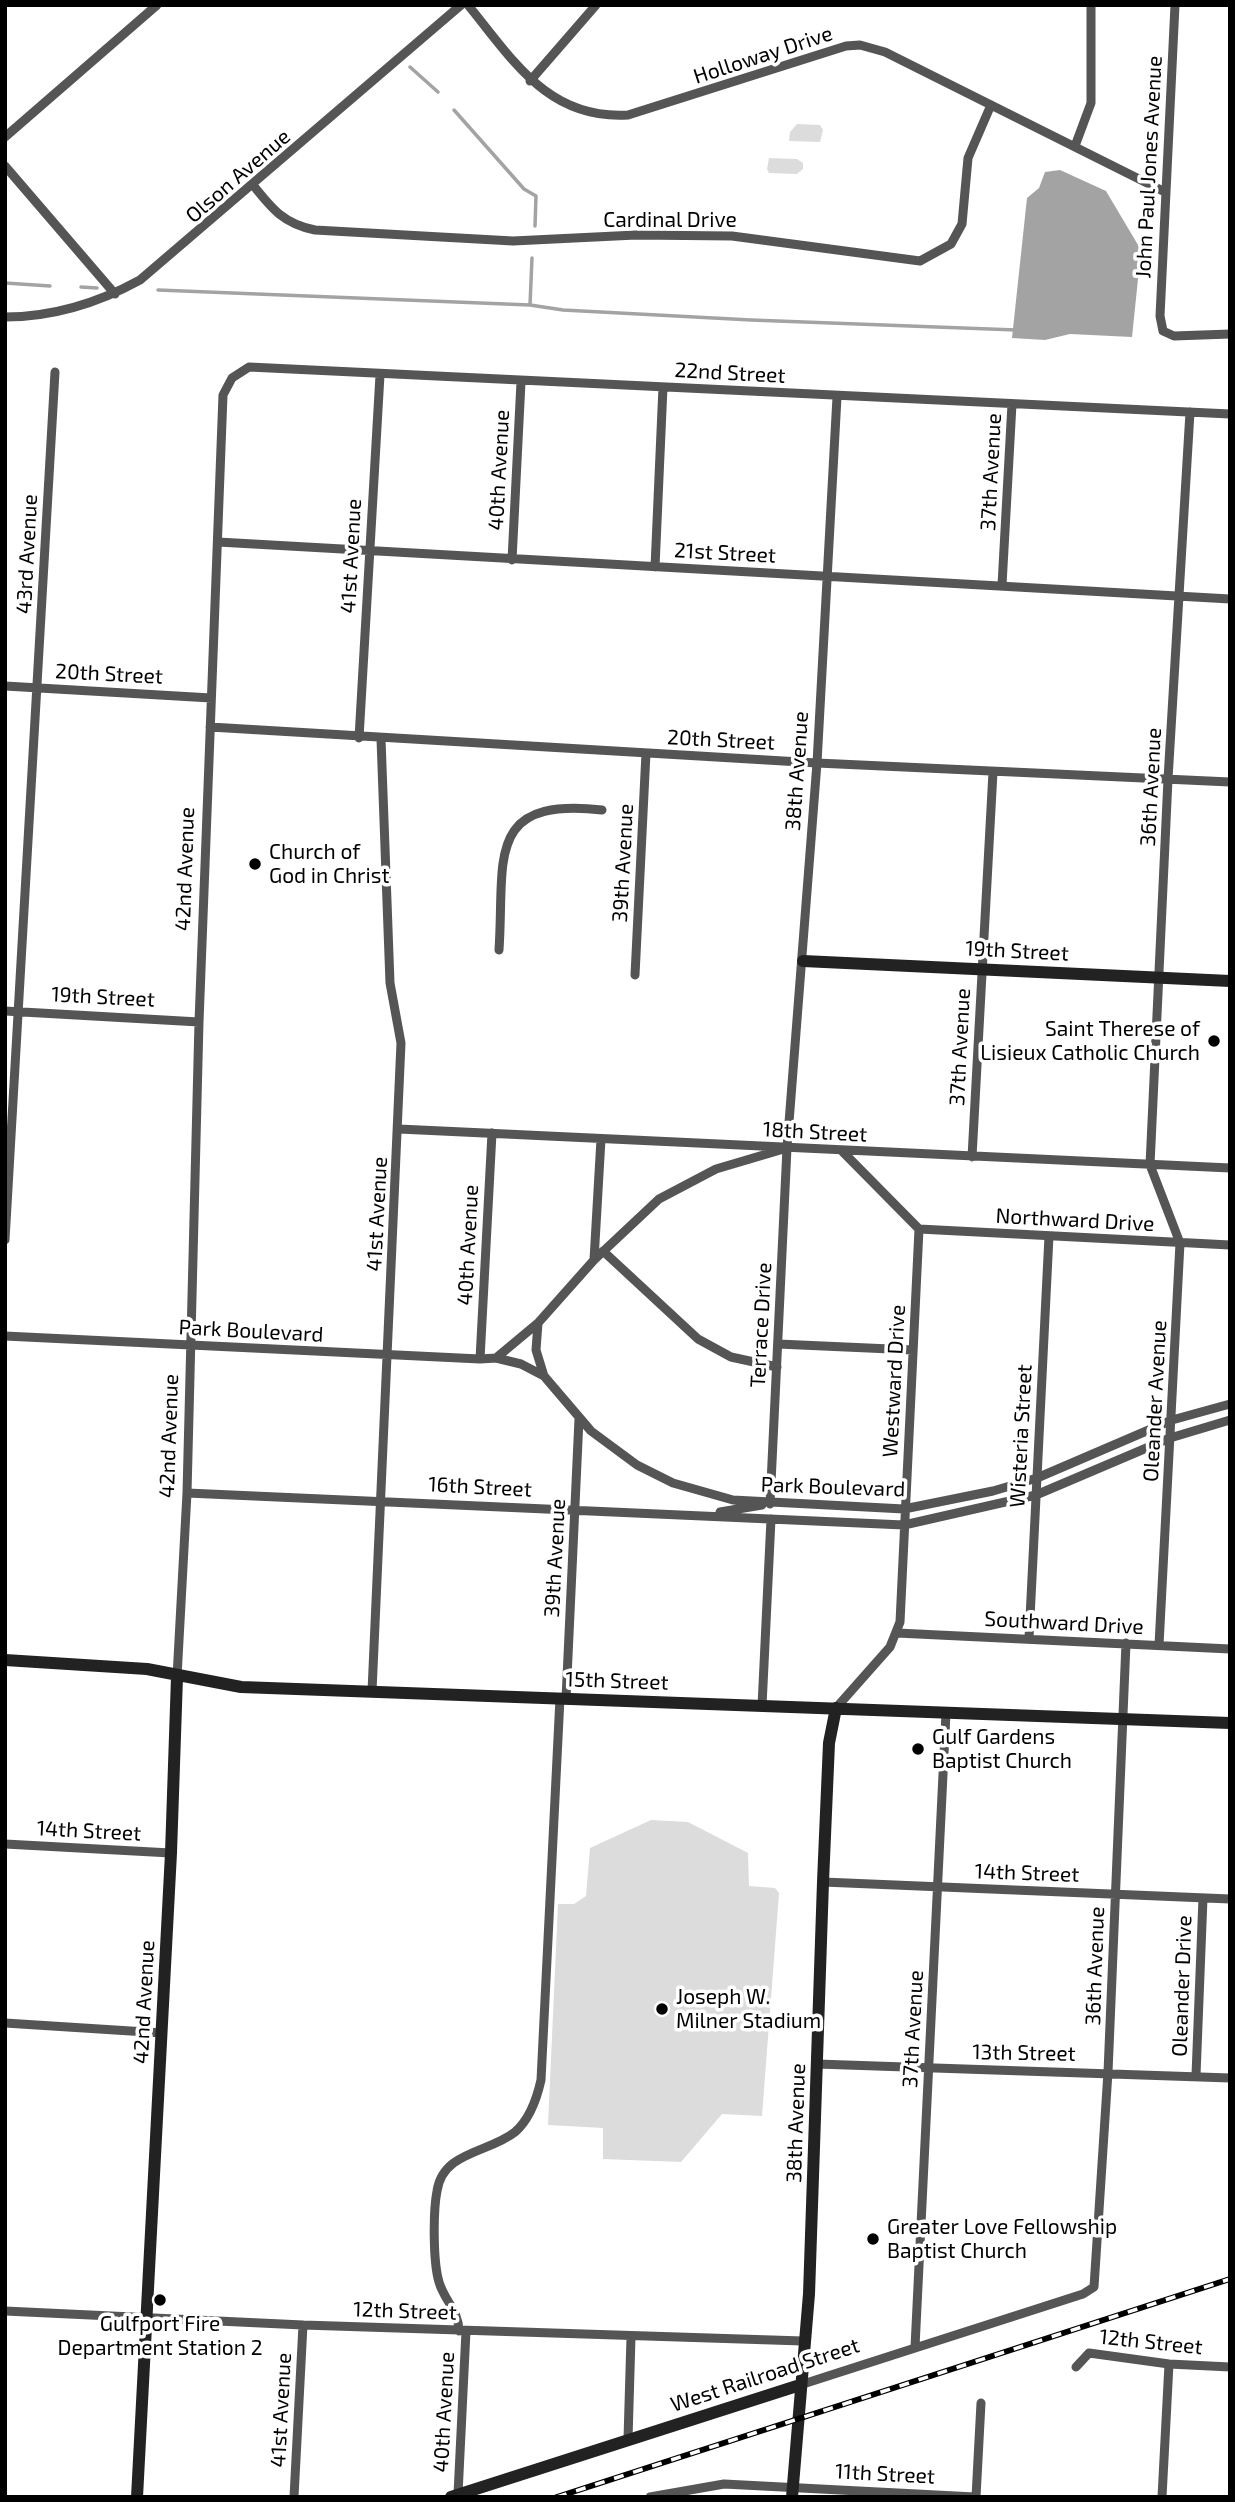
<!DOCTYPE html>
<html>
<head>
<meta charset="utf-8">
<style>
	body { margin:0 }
	#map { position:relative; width:1235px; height:2502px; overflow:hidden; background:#fff; font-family:"Exo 2",sans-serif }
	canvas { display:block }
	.frame { position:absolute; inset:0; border:7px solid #000; pointer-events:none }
</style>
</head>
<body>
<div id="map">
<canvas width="1235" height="2502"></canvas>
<div class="frame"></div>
</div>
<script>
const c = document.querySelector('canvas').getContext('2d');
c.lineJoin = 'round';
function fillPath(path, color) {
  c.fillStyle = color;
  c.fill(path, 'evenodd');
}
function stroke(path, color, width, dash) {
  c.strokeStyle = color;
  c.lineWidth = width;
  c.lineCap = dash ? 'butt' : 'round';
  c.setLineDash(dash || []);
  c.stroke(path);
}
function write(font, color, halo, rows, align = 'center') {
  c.font = font + ' "Exo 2",sans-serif';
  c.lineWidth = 7;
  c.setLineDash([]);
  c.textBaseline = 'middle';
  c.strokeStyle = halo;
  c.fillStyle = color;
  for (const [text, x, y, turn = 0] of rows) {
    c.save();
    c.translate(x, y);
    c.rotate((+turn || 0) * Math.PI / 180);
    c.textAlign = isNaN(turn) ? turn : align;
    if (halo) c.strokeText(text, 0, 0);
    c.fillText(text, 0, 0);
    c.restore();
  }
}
fillPath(new Path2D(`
	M797,124L820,125L823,130L820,142L789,141L790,132Z
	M769,158L797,159L803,163V169L797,174L769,173L767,169Z
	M651,1820L688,1822L748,1853L749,1886L775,1888L779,1893L762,2116L722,2114L681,2162L603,2159V2128L548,2125L558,1904H574L586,1896L590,1848Z`), '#dcdcdc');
fillPath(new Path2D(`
	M1060,170L1106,191L1141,250L1132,337L1070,334L1045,340L1012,338L1027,198L1039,188L1045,172Z`), '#a3a3a3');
stroke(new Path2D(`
	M410,67L438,92
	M454,110L524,189L536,196L535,226
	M5,283L50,286
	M81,287L97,288
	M158,290L530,305L563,310L751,320L1016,330
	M530,305L532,258`), '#a3a3a3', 3.5);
stroke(new Path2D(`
	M468,5C513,60 548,120 628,115L846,46L860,45L885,52L1165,192
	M1175,5L1160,316L1163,331L1174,336L1230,334
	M530,81L596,5
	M5,137L157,5
	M1075,146L1091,103V5
	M5,166L115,294
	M253,185C272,209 284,224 315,230L513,241L636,235L732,236L920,261L951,244L962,224L968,158L991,105
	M5,317C54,317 98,303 140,280L461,5
	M218,542L1230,599
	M512,560L521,382
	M655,567L663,387
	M1002,585L1012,404
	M5,686L211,698
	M210,727L817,763L1230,782
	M359,738L380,375
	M499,950C505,860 484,797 602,810
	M635,975L646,753
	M5,1011L199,1022
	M399,1129L1230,1168
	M787,1148L716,1169L659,1199L594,1260L538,1323L536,1350L544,1376L591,1431L637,1465L673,1483L733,1500L904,1509L993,1491L1037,1478L1172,1420L1230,1404
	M972,1157L993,772
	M919,1229L1230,1245
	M5,1240L55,372
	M603,1251L698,1339L731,1357L777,1367
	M594,1260L601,1139
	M5,1336L480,1359L496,1358L538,1323
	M778,1344L913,1350
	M496,1358L521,1364L544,1376
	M480,1359L492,1133
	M187,1493L904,1525L1036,1495L1170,1438L1230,1420
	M770,1504L787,1148L817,763L837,397
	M720,1512L762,1505
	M897,1633L1230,1649
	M1029,1638L1049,1236
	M1159,1645L1180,1243L1150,1165L1168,779L1190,412
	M177,1677L187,1493L199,1022L223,395L232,378L249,367L1230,414
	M372,1691L401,1043L390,983L381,739
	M566,1699L579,1419
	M762,1706L771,1519
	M836,1708L890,1647L900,1622L919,1229L841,1150
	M5,1844L171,1853
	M823,1882L1230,1899
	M5,2023L162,2033
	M817,2064L1230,2078
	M1196,2075L1203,1898
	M5,2311L303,2325L803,2341
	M459,2331C459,2311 444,2300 439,2282C433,2262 433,2212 437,2191C443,2151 489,2153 515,2132C530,2119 537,2098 541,2080L560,1698
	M915,2347L946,1713
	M1076,2367L1089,2353L1169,2364L1230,2367
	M800,2385L1083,2294L1094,2287L1108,2072L1126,1643
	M628,2439L631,2337
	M458,2494L466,2331
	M294,2497L303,2325
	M650,2497L724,2484L975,2497
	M976,2497L981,2403
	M1162,2497L1169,2364`), '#555', 9);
stroke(new Path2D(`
	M803,961L1230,981
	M5,1660L147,1669L241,1687L1230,1723
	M137,2497L171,1853L177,1677
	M451,2497L800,2385
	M792,2497L809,2294L823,1882L829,1743L836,1708`), '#222', 12);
const rail = new Path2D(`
	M557,2497L1230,2279`);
stroke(rail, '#000', 6);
stroke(rail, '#fff', 3.5, [10]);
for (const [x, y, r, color] of [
	[255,864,7,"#000"],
	[1214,1041,7,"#000"],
	[918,1749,7,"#000"],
	[662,2009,7,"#000"],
	[873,2239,7,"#000"],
	[160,2300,7,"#000"]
]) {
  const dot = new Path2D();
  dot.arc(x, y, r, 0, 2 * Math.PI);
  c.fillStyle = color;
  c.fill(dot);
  stroke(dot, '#fff', 2.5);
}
write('21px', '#000', '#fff', [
	["Holloway Drive",763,55,-18],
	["John Paul Jones Avenue",1149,167,-87],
	["Olson Avenue",238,176,-41],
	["Cardinal Drive",670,220],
	["22nd Street",730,373,3],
	["40th Avenue",499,470,-87],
	["37th Avenue",991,472,-87],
	["21st Street",725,553,3],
	["43rd Avenue",27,554,-87],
	["41st Avenue",351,556,-87],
	["20th Street",109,674,3],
	["20th Street",721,740,3],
	["38th Avenue",797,771,-86],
	["36th Avenue",1151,787,-87],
	["39th Avenue",623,863,-87],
	["42nd Avenue",185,869,-88],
	["19th Street",1017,951,3],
	["19th Street",103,997,3],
	["37th Avenue",960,1047,-87],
	["18th Street",815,1132,3],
	["41st Avenue",377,1214,-87],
	["Northward Drive",1075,1220,3],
	["40th Avenue",468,1245,-87],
	["Terrace Drive",761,1325,-87],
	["Park Boulevard",251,1331,3],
	["Westward Drive",894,1381,-87],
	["Oleander Avenue",1155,1401,-87],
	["42nd Avenue",169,1436,-88],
	["Wisteria Street",1021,1436,-87],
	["16th Street",480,1487,3],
	["Park Boulevard",833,1487,2],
	["39th Avenue",555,1558,-87],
	["Southward Drive",1064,1623,3],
	["15th Street",617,1681,2],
	["14th Street",89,1831,3],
	["14th Street",1027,1873,2],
	["36th Avenue",1095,1966,-88],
	["Oleander Drive",1182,1986,-88],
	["42nd Avenue",144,2002,-87],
	["37th Avenue",913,2029,-87],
	["13th Street",1024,2053,1],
	["38th Avenue",796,2123,-88],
	["12th Street",405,2311,2],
	["12th Street",1151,2342,6],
	["West Railroad Street",765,2375,-18],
	["41st Avenue",281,2410,-87],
	["40th Avenue",444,2412,-87],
	["11th Street",885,2474,3]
]);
write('21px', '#000', '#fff', [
	["Church of",269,852],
	["God in Christ",269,876],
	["Saint Therese of",1200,1029,"right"],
	["Lisieux Catholic Church",1200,1053,"right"],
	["Gulf Gardens",932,1737],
	["Baptist Church",932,1761],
	["Joseph W.",676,1997],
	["Milner Stadium",676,2021],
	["Greater Love Fellowship",887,2227],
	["Baptist Church",887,2251],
	["Gulfport Fire",160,2324,"center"],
	["Department Station 2",160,2348,"center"]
], 'left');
</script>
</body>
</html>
